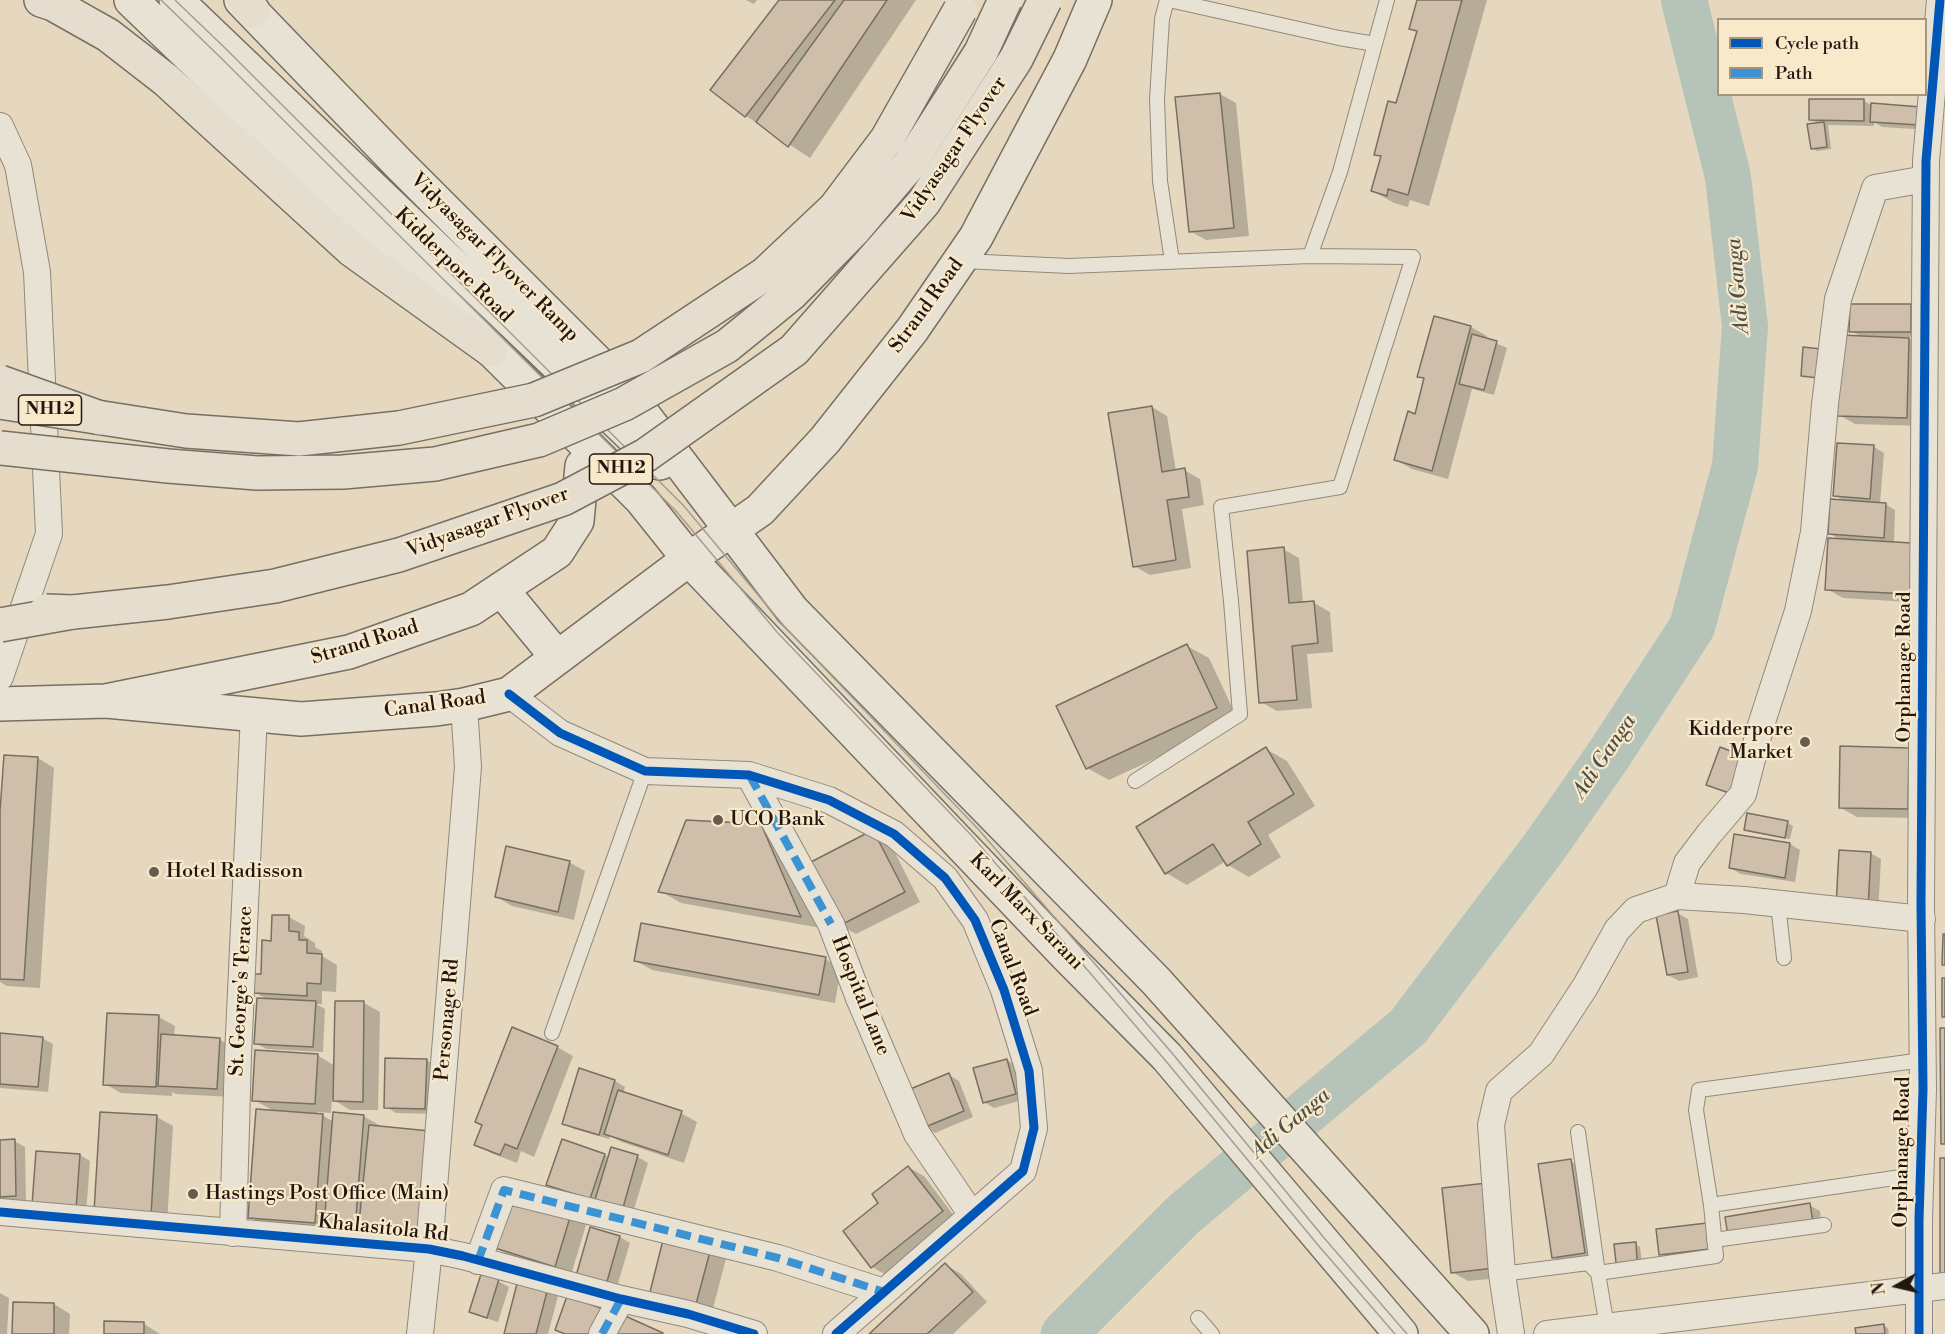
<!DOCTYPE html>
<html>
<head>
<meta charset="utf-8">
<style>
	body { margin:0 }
	#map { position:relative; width:1945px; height:1334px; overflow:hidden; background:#e5d8be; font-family:"Libre Bodoni",serif }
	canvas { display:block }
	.legend { position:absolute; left:1717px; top:18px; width:210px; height:78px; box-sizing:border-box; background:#f8e9ca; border:2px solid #a39580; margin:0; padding:8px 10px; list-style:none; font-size:18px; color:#231611 }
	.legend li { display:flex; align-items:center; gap:12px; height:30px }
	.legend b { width:30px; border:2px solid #a39580 }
	.north { position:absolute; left:1867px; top:1256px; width:60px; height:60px; -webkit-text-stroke:4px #f8e9ca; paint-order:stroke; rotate:262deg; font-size:16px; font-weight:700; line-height:24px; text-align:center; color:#231611 }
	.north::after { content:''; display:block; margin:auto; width:21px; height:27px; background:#231611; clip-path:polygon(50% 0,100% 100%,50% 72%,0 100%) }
</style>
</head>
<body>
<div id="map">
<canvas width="1945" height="1334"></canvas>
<ul class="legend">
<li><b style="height:8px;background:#0057b8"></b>Cycle path</li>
<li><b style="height:8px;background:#3b93d3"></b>Path</li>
</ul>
<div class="north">N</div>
</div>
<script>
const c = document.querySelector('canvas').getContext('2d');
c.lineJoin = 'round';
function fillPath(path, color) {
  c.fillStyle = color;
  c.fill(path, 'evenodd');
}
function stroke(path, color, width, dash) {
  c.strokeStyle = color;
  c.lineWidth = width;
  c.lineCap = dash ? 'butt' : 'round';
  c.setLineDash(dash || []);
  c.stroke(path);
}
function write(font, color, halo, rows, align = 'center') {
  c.font = font + ' "Libre Bodoni",serif';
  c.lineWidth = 4.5;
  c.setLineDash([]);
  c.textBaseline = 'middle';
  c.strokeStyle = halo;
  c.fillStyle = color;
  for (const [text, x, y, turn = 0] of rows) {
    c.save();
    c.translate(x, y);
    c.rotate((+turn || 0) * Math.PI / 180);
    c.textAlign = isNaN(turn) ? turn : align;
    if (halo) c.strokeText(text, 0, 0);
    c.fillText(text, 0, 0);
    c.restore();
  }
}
fillPath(new Path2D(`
	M746,0H757L754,4Z
	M781,0H916L810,158L746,116L713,90Z
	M1418,0H1487L1429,206L1410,200L1408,207L1394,203L1373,191L1382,158L1376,154L1398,105L1418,32L1410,28Z
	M1220,94L1236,103L1249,236L1206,240L1190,231Z
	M1864,101L1873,106L1930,130L1882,127L1874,122V126L1828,125L1831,149L1817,151L1812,148L1819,124L1810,119Z
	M1911,306L1921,312V337H1906L1925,348L1922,426L1855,424L1839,415L1862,337L1851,331Z
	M1435,317L1471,327L1487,336L1486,339L1507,348L1494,395L1472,389L1448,479L1412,469L1396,460L1416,415L1426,380L1419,376Z
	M1152,407L1167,416L1176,471L1184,470L1200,479L1204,505L1182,509L1191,568L1150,575L1134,566Z
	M1874,447L1884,453L1880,504H1885L1895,510L1894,543L1925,603L1843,598L1827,589L1842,541L1829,533L1846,502L1835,495Z
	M1283,549L1299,558L1303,603H1314L1330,612L1333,652L1307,654L1312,708L1277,711L1261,702Z
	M1187,646L1209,658L1238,720L1109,780L1087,768Z
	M1266,749L1287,761L1315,806L1268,835L1281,857L1249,877L1228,865L1226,861L1187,885L1166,873Z
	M1909,749L1925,758L1924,818L1857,817L1841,808Z
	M5,756L38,758L54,768L40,988L7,986L0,982V835Z
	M1748,815L1788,823L1793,826L1790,839L1750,832L1746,829Z
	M761,825L782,838L821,928L681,903L660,891Z
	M873,831L889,841L920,902L856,934L840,925Z
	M1790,844L1800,850L1795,882L1741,874L1730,868Z
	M1870,853L1881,859L1878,914L1837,906Z
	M569,862L585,871L574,920L512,906L497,897Z
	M1677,913L1688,919L1698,977L1679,981L1668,975Z
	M289,917L305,926L304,936L315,943V947L322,951V956L337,965L336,992L322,991V1004H316L325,1009L323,1052L266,1049L256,1043L269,1000L255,993L273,942Z
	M825,959L841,968L835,1003L652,970L636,961Z
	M364,1003L380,1012L378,1110H350L332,1099L331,1113L317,1112L334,1122L363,1116L379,1125L435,1248L266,1226L250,1217L274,1111L254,1100L317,1055L335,1066Z
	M108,1015L159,1017L175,1026L174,1037L219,1039L235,1049L232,1097L176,1094L172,1092V1096L121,1093L105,1084Z
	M0,1035L42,1038L53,1044L48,1092L0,1088Z
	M557,1047L573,1056L534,1157L521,1151L517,1163L491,1153L476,1144Z
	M426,1060L437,1066L435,1114L396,1113L386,1107Z
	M1007,1060L1017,1066L1026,1099L994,1108L984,1102Z
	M580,1070L615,1081L625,1087L623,1094L681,1113L697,1122L684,1163L622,1142L610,1136L609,1139L574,1129L564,1123Z
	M949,1075L959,1081L973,1117L935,1133L924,1127Z
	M157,1117L173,1126L167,1224L112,1221Z
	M0,1141H14L25,1147L26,1202H0Z
	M612,1149L638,1157L648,1163L632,1216L558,1190L548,1184L605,1155L609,1158Z
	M80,1155L90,1161L86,1214L44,1210Z
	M1570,1161L1586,1170L1600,1261L1569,1266L1553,1257Z
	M908,1167L924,1176L958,1221L888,1276L872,1267L845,1231L880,1203Z
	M1486,1185L1511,1277L1468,1281L1452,1272Z
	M1809,1205L1820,1211L1822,1228L1730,1235Z
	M570,1215L586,1225L571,1275L510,1256L494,1247Z
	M1707,1225L1720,1255L1671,1260L1661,1254Z
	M591,1229L620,1237L630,1243L616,1290L578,1275Z
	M666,1234L727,1255L711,1316L651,1296Z
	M1635,1244L1640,1247L1642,1263L1622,1265L1618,1262Z
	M946,1265L961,1274L987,1302L953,1334H871Z
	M498,1281L509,1287L498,1322L482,1317L471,1311Z
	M549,1286L559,1292L548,1334H505Z
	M0,1293L9,1298L7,1334H0Z
	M54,1304L70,1314L69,1334H14Z
	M144,1324L160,1334H105Z
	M1884,1326L1888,1328L1889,1334H1857Z`), '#0003');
stroke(new Path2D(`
	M1064,1334L1184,1214L1408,1027L1545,846L1608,756L1692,627L1735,466L1745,326L1728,177L1684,0`), '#b5c3b8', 46);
const building = new Path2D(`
	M779,0H835L745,117L710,90Z
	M844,0H887L788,147L756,122Z
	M1417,0H1462L1408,195L1388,189L1387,196L1371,191L1381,156L1374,155L1388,101L1396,103L1417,31L1409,29Z
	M1220,93L1234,228L1189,232L1175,97Z
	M1809,99H1864V121L1809,120Z
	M1871,103L1921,107L1920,125L1870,122Z
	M1824,122L1827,147L1811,149L1807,124Z
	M1850,304H1911V332H1849Z
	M1434,316L1471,326L1432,471L1394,460L1408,411L1415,414L1424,378L1417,377Z
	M1472,334L1497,341L1484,390L1459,384Z
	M1840,335L1909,338L1907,418L1837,416Z
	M1803,347L1821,349L1818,378L1801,376Z
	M1152,406L1162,472L1185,468L1189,497L1167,500L1176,560L1133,567L1108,413Z
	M1837,443L1874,445L1870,499L1833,496Z
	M1830,499L1886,503L1884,538L1828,534Z
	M1828,538L1912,543L1910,594L1825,590Z
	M1284,547L1289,603L1314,601L1318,643L1292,646L1297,700L1259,703L1247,551Z
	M1187,644L1217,708L1086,769L1056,706Z
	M1840,746L1909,748L1908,809L1839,808Z
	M1266,747L1294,794L1248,822L1261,844L1227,866L1213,844L1165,874L1136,827Z
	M1720,747L1746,757L1732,794L1706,785Z
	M4,755L38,757L24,980L0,979V811Z
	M1747,813L1788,821L1785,838L1744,830Z
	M686,820L761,824L801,917L658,892Z
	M873,830L905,892L839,926L807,864Z
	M1734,834L1790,843L1785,878L1729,868Z
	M506,846L570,861L558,912L495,897Z
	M1839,850L1871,852L1868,909L1836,907Z
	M1678,911L1688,972L1667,975L1656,915Z
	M272,915H289V931L299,932V940H307V953L322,954L321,984L307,983V996L254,993V974H261L262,940L271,941Z
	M641,923L826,957L819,995L634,961Z
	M1943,934H1945V965H1942Z
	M1942,978H1945V1017H1942Z
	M257,998L316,1001L313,1047L254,1044Z
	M335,1001H364L363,1102L333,1101Z
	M107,1013L159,1015L156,1087L103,1085Z
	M512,1027L558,1046L517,1149L505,1144L500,1155L474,1145L482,1125L475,1122Z
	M1940,1028H1945V1144H1941Z
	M0,1033L43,1037L38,1087L0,1084Z
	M161,1034L220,1038L217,1089L158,1086Z
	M255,1050L318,1054L315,1104L252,1101Z
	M385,1058L427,1059L425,1109L384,1108Z
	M1007,1059L1016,1094L983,1103L973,1068Z
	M579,1068L615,1080L599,1135L562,1124Z
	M949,1073L964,1111L923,1128L908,1090Z
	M618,1090L682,1111L668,1155L604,1134Z
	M256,1109L323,1114L315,1223L248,1218Z
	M100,1112L157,1115L151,1215L94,1212Z
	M333,1112L364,1115L355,1229L324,1226Z
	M369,1125L430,1131L419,1240L358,1233Z
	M15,1139L16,1196L0,1197V1140Z
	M562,1139L605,1154L590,1199L546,1185Z
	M611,1147L638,1155L622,1211L594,1203Z
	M36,1151L80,1154L76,1209L32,1205Z
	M1940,1158H1945V1274H1940Z
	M1571,1159L1585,1253L1552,1258L1538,1164Z
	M908,1166L943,1211L871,1268L843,1231L878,1203L872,1194Z
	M1487,1183L1495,1268L1451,1273L1442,1188Z
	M508,1195L571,1214L555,1267L492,1247Z
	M1810,1203L1813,1223L1728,1236L1725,1217Z
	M1707,1223L1710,1249L1659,1255L1656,1229Z
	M590,1227L620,1236L606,1285L576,1276Z
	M665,1232L712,1244L695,1308L649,1296Z
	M1636,1242L1637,1261L1616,1263L1614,1244Z
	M945,1263L973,1292L927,1334H869Z
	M481,1274L499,1279L487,1318L469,1312Z
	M519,1276L549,1284L536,1334H504Z
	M567,1296L606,1310L598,1334H565L555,1330Z
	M13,1302L54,1303V1334H12Z
	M623,1315L663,1333L662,1334H615Z
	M104,1321L144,1322V1334H104Z
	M1884,1324L1885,1334H1856L1855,1328Z`);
fillPath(building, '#cfbfaa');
stroke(building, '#776f62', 1.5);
const service = new Path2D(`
	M1167,0L1162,19L1157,99L1160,181L1172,261
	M1169,0L1339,38L1375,44
	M1310,256L1340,172L1387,0
	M963,261L1069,266L1310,256L1413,257L1340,487L1221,507L1231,601L1240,714L1135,781
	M1778,904L1784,958
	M552,1033L645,771
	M1578,1132L1598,1273L1607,1327
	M1711,1205L1921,1174
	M1714,1240L1824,1225
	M1502,1274L1588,1263L1598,1273L1716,1256L1711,1205L1696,1110L1699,1090L1923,1060
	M1198,1318L1212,1334`);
const minor = new Path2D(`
	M0,126L18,165L37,272L49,534L0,677
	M509,694L560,733L645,771L749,775L829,800L894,834L945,878L975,920L1004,990L1029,1071L1034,1128L1023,1171L836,1334
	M749,775L831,924L859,998L917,1134L972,1215
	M1677,896L1687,863L1709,834L1743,794L1761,725L1798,611L1814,532L1825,404L1838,299L1875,188L1926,179
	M0,1212L429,1249L463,1256L621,1299L688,1314L754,1334
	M233,1233L238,1055L254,714
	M478,1261L504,1190L778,1258L884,1292
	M420,1334L429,1249L468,767L464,705
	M602,1334L621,1299
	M1511,1334L1502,1274L1491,1125L1499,1091L1541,1054L1585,987L1617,930L1636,910L1677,896L1744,900L1922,919
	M1547,1334L1945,1286
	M1919,1334V1220L1923,1089L1921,904L1926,161L1940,0`);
const secondary = new Path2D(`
	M131,0L375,234L641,499L689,559L1067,956L1167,1057L1401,1334
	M176,0L660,463
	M241,0L398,163L623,388L792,610L1156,981L1472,1334
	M501,589L557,657
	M106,701L301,719L436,709L464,705L509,694L689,559L760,510L825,440L912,330L976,237L1070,59L1095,0
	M0,704L106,701L349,652L471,609L557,552L577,521L582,466`);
const motorway = new Path2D(`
	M41,0L53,4L108,35L166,80L352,250L491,350
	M244,0L253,11`);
stroke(service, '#92897a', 16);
stroke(minor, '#92897a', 28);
stroke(secondary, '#776f62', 36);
stroke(motorway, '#776f62', 36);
stroke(service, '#e8e2d5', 14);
stroke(minor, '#e8e2d5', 26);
stroke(secondary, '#e8e2d5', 33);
stroke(motorway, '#e5ddce', 33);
stroke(new Path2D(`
	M161,0L218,55L676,511L777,632L972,836L1165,1060L1318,1245L1395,1334
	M175,0L225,48L683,505L784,626L979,830L1172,1053L1325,1239L1407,1334`), '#a49d93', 1.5);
const trunkBridge = new Path2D(`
	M0,402L186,431L299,439L399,428L534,400L641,356L765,274L835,208L887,139L960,10
	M46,611L73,612L168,602L275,586L399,555L563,499L646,455L794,350L924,202L1016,59L1045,0`);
const motorwayBridge = new Path2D(`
	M0,382L100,418
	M0,448L168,466L257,473L343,472L435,464L539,440L624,404L727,346L791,294L853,231L909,165L981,52L1005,0
	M0,625L73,612`);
stroke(trunkBridge, '#776f62', 36, []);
stroke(motorwayBridge, '#776f62', 36, []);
stroke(trunkBridge, '#e5ddce', 33);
stroke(motorwayBridge, '#e5ddce', 33);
stroke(new Path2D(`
	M750,776L831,924
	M478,1261L504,1190L778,1258L884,1292
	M602,1334L621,1299`), '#3b93d3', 8, [15, 8]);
stroke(new Path2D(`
	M509,694L560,733L645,771L749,775L829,800L894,834L945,878L975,920L1004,990L1029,1071L1034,1128L1023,1171L836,1334
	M0,1212L429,1249L463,1256L621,1299L688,1314L754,1334
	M1919,1334V1220L1923,1089L1921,904L1926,161L1940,0`), '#0057b8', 9);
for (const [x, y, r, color] of [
	[1805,742,6,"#675a4e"],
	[718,820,6,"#675a4e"],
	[154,872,6,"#675a4e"],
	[193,1194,6,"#675a4e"]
]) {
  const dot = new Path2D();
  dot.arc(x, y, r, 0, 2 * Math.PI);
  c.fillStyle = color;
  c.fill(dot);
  stroke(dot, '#f8e9ca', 2);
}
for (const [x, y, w] of [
	[50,410,63],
	[621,469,63]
]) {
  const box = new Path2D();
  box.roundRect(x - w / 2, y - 15, w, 30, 4.5);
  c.fillStyle = '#f8e9ca';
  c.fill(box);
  stroke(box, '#231611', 1.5);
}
write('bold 18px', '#231611', null, [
	["NH12",50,410],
	["NH12",621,469]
]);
write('20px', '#231611', '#f8e9ca', [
	["Vidyasagar Flyover",955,150,-56],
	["Vidyasagar Flyover Ramp",494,258,45],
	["Kidderpore Road",453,266,44],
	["Strand Road",927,306,-54],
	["Vidyasagar Flyover",488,523,-20],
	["Strand Road",365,643,-17],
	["Orphanage Road",1905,667,-90],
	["Canal Road",435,705,-8],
	["Karl Marx Sarani",1026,912,46],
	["Canal Road",1012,968,69],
	["St. George's Terace",242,991,-87],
	["Hospital Lane",860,996,68],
	["Personage Rd",448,1020,-85],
	["Orphanage Road",1903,1152,-89],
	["Khalasitola Rd",383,1229,6]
]);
write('20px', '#231611', '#f8e9ca', [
	["Kidderpore",1793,730,"right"],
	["Market",1793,753,"right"],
	["UCO Bank",730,820],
	["Hotel Radisson",166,872],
	["Hastings Post Office (Main)",205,1194]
], 'left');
write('italic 21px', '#4f4f4a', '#f8e9ca', [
	["Adi Ganga",1739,286,-95],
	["Adi Ganga",1605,757,-56],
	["Adi Ganga",1291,1124,-40]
]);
</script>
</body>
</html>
